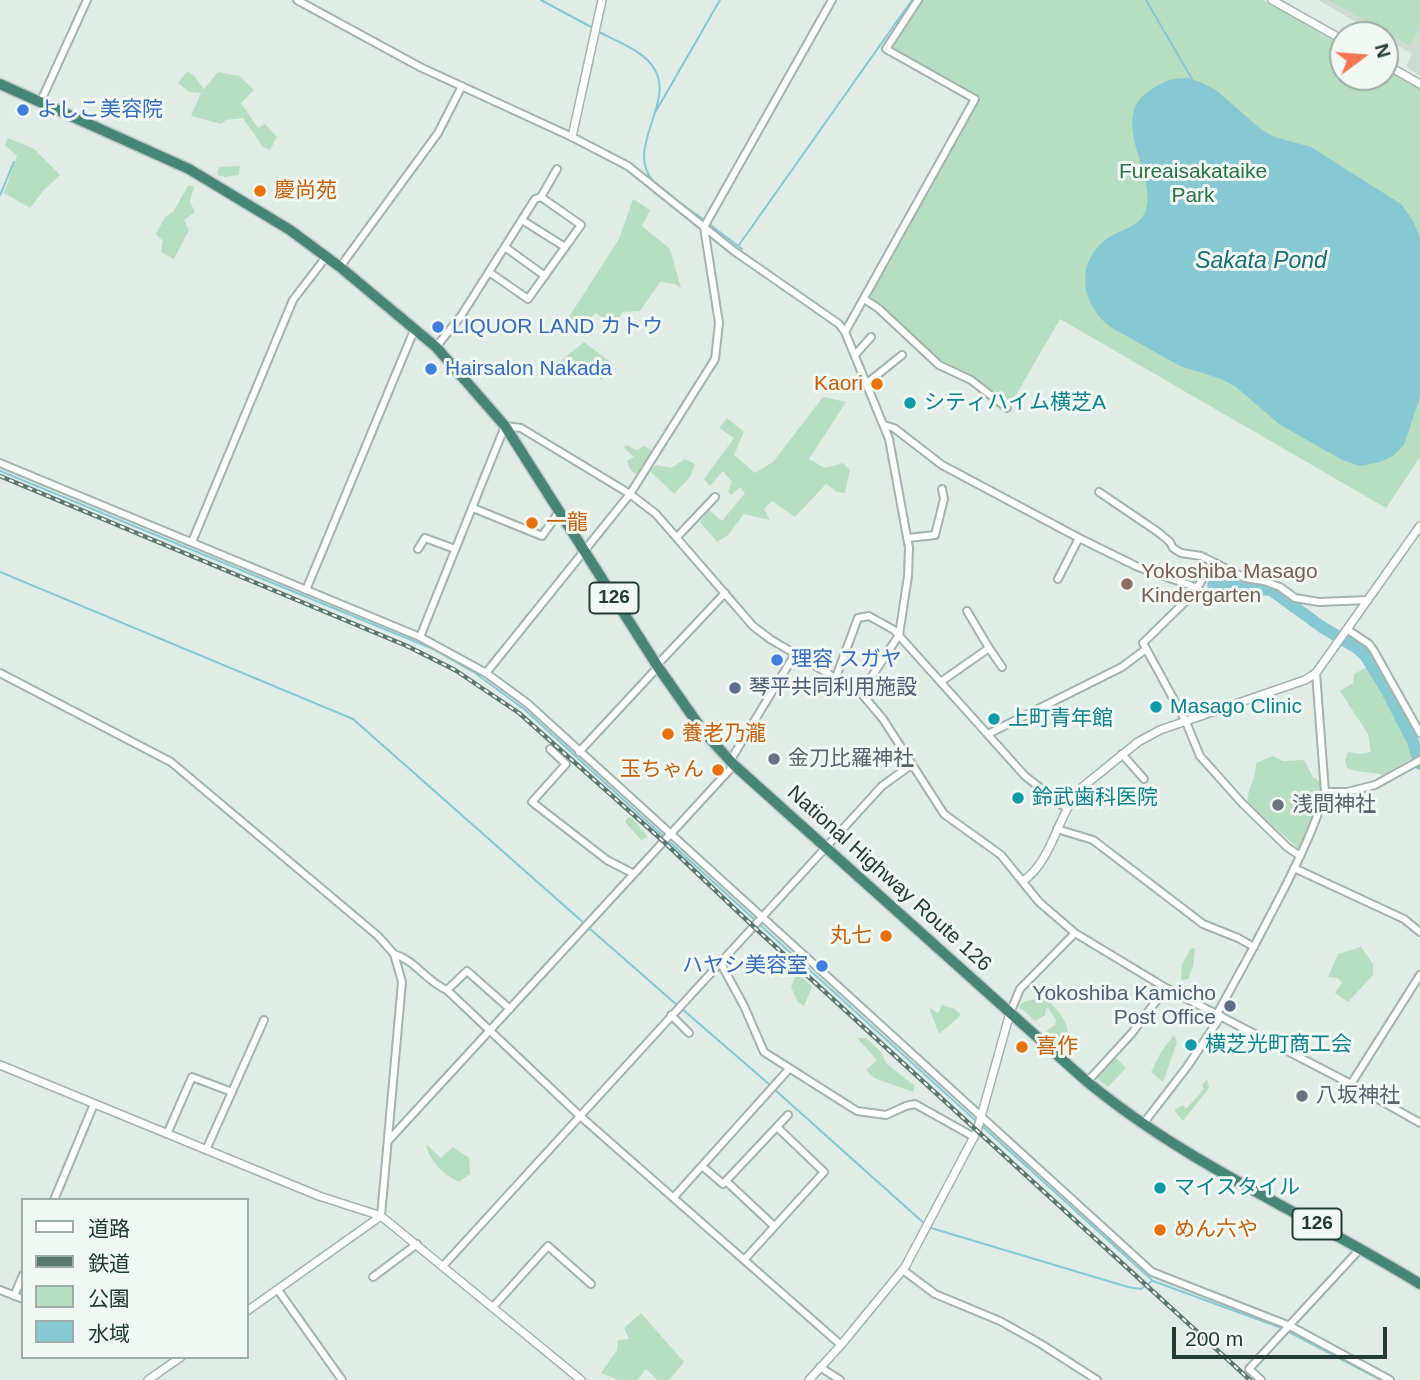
<!DOCTYPE html>
<html>
<head>
<meta charset="utf-8">
<style>
	body { margin:0 }
	#map { position:relative; width:1420px; height:1380px; overflow:hidden; background:#e0ece6; font-family:Helvetica,"Noto Sans JP",sans-serif }
	canvas { display:block }
	.legend { position:absolute; left:21px; top:1198px; width:228px; height:161px; box-sizing:border-box; background:#f1f8f4; border:2px solid #9dada7; margin:0; padding:9px 12px; list-style:none; font-size:21px; color:#203c34 }
	.legend li { display:flex; align-items:center; gap:14px; height:35px }
	.legend b { width:35px; border:2px solid #9dada7 }
	.north { position:absolute; left:1329px; top:21px; width:70px; height:70px; box-sizing:border-box; background:#f1f8f4; border:2px solid #9dada7; border-radius:50%; rotate:74deg; font-size:19px; font-weight:700; line-height:28px; text-align:center; color:#203c34 }
	.north::after { content:''; display:block; margin:auto; width:24px; height:32px; background:#f67653; clip-path:polygon(50% 0,100% 100%,50% 72%,0 100%) }
	.scale { position:absolute; left:1172px; top:1327px; width:215px; height:32px; box-sizing:border-box; border:4px solid #203c34; border-top:0; padding-left:9px; font-size:21px; line-height:24px; white-space:nowrap; color:#203c34; -webkit-text-stroke:5px #f1f8f4; paint-order:stroke }
</style>
</head>
<body>
<div id="map">
<canvas width="1420" height="1380"></canvas>
<ul class="legend">
<li><b style="height:9px;background:#fff"></b>道路</li>
<li><b style="height:9px;background:#5a786f"></b>鉄道</li>
<li><b style="height:19px;background:#b8dec1"></b>公園</li>
<li><b style="height:19px;background:#86c9d3"></b>水域</li>
</ul>
<div class="north">N</div>
<div class="scale">200 m</div>
</div>
<script>
const c = document.querySelector('canvas').getContext('2d');
c.lineJoin = 'round';
function fillPath(path, color) {
  c.fillStyle = color;
  c.fill(path, 'evenodd');
}
function stroke(path, color, width, dash) {
  c.strokeStyle = color;
  c.lineWidth = width;
  c.lineCap = dash ? 'butt' : 'round';
  c.setLineDash(dash || []);
  c.stroke(path);
}
function write(font, color, halo, rows, align = 'center') {
  c.font = font + ' Helvetica,"Noto Sans JP",sans-serif';
  c.lineWidth = 6;
  c.setLineDash([]);
  c.textBaseline = 'middle';
  c.strokeStyle = halo;
  c.fillStyle = color;
  for (const [text, x, y, turn = 0] of rows) {
    c.save();
    c.translate(x, y);
    c.rotate((+turn || 0) * Math.PI / 180);
    c.textAlign = isNaN(turn) ? turn : align;
    if (halo) c.strokeText(text, 0, 0);
    c.fillText(text, 0, 0);
    c.restore();
  }
}
fillPath(new Path2D(`
	M1318,0H1420V76L1406,67L1412,54L1385,38V35H1379Z`), '#cedbd5');
fillPath(new Path2D(`
	M922,0H1263L1343,46V77H1385V69L1420,89V457L1386,508L1060,319L1009,407L971,376L940,362L872,300L870,294L980,98L890,47Z
	M1328,0H1420V28L1410,46Z
	M187,71L194,76L204,89L218,72L239,76L254,90L241,103L258,128L265,124L277,137L270,150L263,147L243,118L226,120L221,124L191,116L201,93L189,92L178,83Z
	M8,138L34,149L60,175L43,191L30,208L4,193L17,156L5,145Z
	M240,166L239,175L225,177L217,175L219,167Z
	M188,186H194L190,202L195,212L184,220L189,230L174,259L161,252L163,241L156,234L165,217L173,212Z
	M633,199L650,210L642,226L670,249L681,288L675,284L660,282L640,311L623,312L614,324L595,313L579,336L565,323L619,239Z
	M584,342L614,365L601,380L581,361L560,373L556,365Z
	M823,397L846,402L809,459L825,468L843,463L850,470L845,493L837,492L826,484L795,517L772,501L764,509L770,520L744,514L728,535L717,542L700,522L709,510L722,521L745,493L740,487L731,495L728,492L732,482L723,471L710,486L704,479L734,438L719,428L727,418L744,432L734,455L755,473L773,462Z
	M626,445L637,450L644,446L653,451L645,465L635,474L630,469L627,461L634,457L624,448Z
	M685,459L695,464L690,477L674,494L650,471L656,465L671,468Z
	M1369,666L1410,743L1414,757L1383,775C1370,771 1360,774 1347,768L1345,760L1348,752L1361,754L1371,752L1368,734L1340,691L1353,683L1354,674Z
	M1273,756L1283,761L1304,760L1313,777L1320,782L1321,794L1299,849L1247,803C1248,786 1256,780 1256,763Z
	M628,817L633,819L648,837L641,840L625,822Z
	M1361,947L1373,964V975L1348,1002L1335,993L1342,983L1338,978L1328,977L1338,954Z
	M1191,948L1195,949L1193,966L1188,979L1181,980L1182,965Z
	M797,972L812,987L804,1006L798,1002L791,987Z
	M1045,986L1047,989L1041,995C1053,1004 1065,1016 1068,1031L1058,1041L1046,1031L1055,1025L1056,1020L1049,1009L1046,1008L1045,1015L1035,1021L1018,1006L1026,1001L1037,999L1038,993Z
	M942,1005L955,1009L961,1015L939,1034L929,1008L938,1013Z
	M1174,1035L1177,1042L1163,1082L1151,1072L1161,1052Z
	M857,1038H866L881,1052L886,1063L915,1086L913,1092L874,1078L866,1070L877,1060Z
	M1116,1058L1126,1068L1108,1087L1096,1078Z
	M1207,1079L1209,1088L1183,1121L1174,1110L1183,1105L1186,1109L1204,1089L1202,1085Z
	M426,1144L441,1158L453,1147L469,1158L470,1174L459,1182C444,1175 429,1161 426,1144Z
	M641,1313L684,1362L669,1380H657L646,1369L637,1380H618L601,1373L617,1350L618,1340L629,1339L624,1328Z`), '#b8dec1');
fillPath(new Path2D(`
	M1187,78L1200,82L1216,90L1262,130L1275,137L1311,147L1401,204L1412,219L1420,237V397L1404,445L1393,456L1380,462L1360,466L1342,460L1279,424L1236,387L1221,379L1180,366L1112,328C1082,307 1074,266 1104,241C1118,229 1139,229 1146,210C1158,174 1105,117 1152,89C1164,81 1172,78 1187,78Z`), '#86c9d3');
stroke(new Path2D(`
	M541,0L593,28
	M1146,0L1192,79
	M597,31C616,41 645,51 655,70C674,103 626,147 652,180C662,192 690,210 704,220
	M656,111L720,0
	M0,195L14,162
	M708,223L742,249
	M739,245L912,0
	M0,471L433,649L475,673L524,709L756,921
	M0,572L353,719L585,924
	M760,925L976,1121
	M589,928L677,1005
	M681,1008L770,1085
	M774,1089L926,1225
	M983,1127L1153,1281L1284,1329
	M931,1228L1128,1287L1141,1289L1152,1281
	M1289,1332L1381,1380`), '#86c9d3', 2);
stroke(new Path2D(`
	M1213,585L1271,590L1322,627L1357,648L1365,655L1386,689L1413,742L1420,764`), '#86c9d3', 12);
const minor = new Path2D(`
	M297,0L420,67L572,137L628,166L734,251L839,324L845,332L889,439L909,548L908,576L899,635L861,693
	M40,103L87,0
	M522,220L565,247
	M505,247L545,276
	M340,267L438,133L462,86
	M489,272L528,299L581,225L541,197
	M864,299L878,308L939,365L971,380L1007,408
	M845,332L975,99L886,49L918,0
	M436,347L461,316L535,199L541,197L557,169
	M855,355L871,337
	M866,384L902,355
	M884,425L894,428L942,465L1079,538L1138,567L1198,588
	M0,463L420,637L486,673L527,703L1152,1272L1290,1326L1390,1380
	M1099,492L1158,532L1170,542L1173,548L1181,553L1201,556L1245,578L1264,581L1280,587L1295,598L1319,602L1368,600
	M473,508L542,536L559,512
	M678,536L715,497
	M908,538L935,535L944,499L942,489
	M192,542L293,300L326,257
	M418,549L425,538L455,549
	M1213,563L1193,594L1143,643L1186,722L1200,756L1242,803L1287,847L1300,856
	M1058,579L1079,538
	M306,590L415,328
	M1348,630L1369,644L1374,651L1420,733
	M420,637L505,426L521,428L630,494L656,514L753,626L770,639L861,693L883,719L944,814L1001,855L1039,902L1075,933L1166,988L1351,1084L1420,1123
	M989,648L1002,667
	M657,665L725,593
	M0,673L171,762L378,936L394,954L402,982L381,1216
	M486,673L630,494L715,359L719,323L704,227L832,0
	M836,677L858,618L869,616L894,630L1025,776L1066,808
	M942,681L989,648L967,611
	M988,734L1122,667L1146,649
	M550,749L566,764L532,802L607,860L634,874
	M579,752L658,667
	M1122,754L1144,779
	M730,761L795,654
	M1325,792H1347L1375,785L1420,760
	M1057,829L1093,840L1203,924L1238,938L1254,947
	M1294,868L1404,919L1420,932
	M394,954C415,960 427,982 447,990L579,1115L841,1345
	M720,962L744,1006L764,1052L857,1111L886,1115L906,1106L915,1104L974,1137
	M447,990L467,971L510,1009
	M1010,1013L1020,989L1075,933
	M1217,1014C1240,973 1262,932 1283,891C1299,859 1315,827 1325,792L1316,673
	M671,1015L689,1033
	M1087,1082L1132,1033L1166,988
	M1351,1084L1420,975
	M1143,1124L1187,1067L1221,1016
	M167,1134L192,1077L232,1092
	M388,1141L734,765
	M206,1150L264,1020
	M702,1166L723,1184L788,1115
	M726,1181L774,1226
	M674,1197L789,1069
	M54,1200L94,1104
	M744,1260L824,1172L777,1127
	M443,1266L882,786L911,765
	M903,1270L935,1294L1000,1321L1041,1344L1097,1380
	M373,1277L417,1244
	M0,1290L23,1299
	M278,1290L342,1380
	M14,1296L23,1275
	M493,1307L548,1246L591,1284
	M820,1367L840,1380
	M1261,1380L1249,1369L1360,1249`);
const tertiary = new Path2D(`
	M1272,0L1343,40
	M1385,64L1420,84
	M572,137L602,0
	M1023,881C1053,860 1057,816 1080,789L1138,742L1160,730L1305,680L1316,673L1420,526
	M0,1065L319,1196L381,1216L581,1380
	M247,1311L381,1216
	M148,1380L181,1357
	M809,1380L841,1345L905,1267L977,1131L1010,1013`);
const trunk = new Path2D(`
	M0,84L189,169L290,230L340,267L436,347L505,426L658,667L703,731L734,765L1084,1079C1185,1164 1309,1215 1420,1284`);
stroke(minor, '#a3b4ad', 10);
stroke(tertiary, '#a3b4ad', 10);
stroke(trunk, '#c1c8c6', 13);
stroke(minor, '#fff', 6);
stroke(tertiary, '#fff', 7);
stroke(trunk, '#478676', 10);
const rail = new Path2D(`
	M0,476L407,646L455,670L519,713L663,841L754,927L1250,1380`);
stroke(rail, '#5a786f', 4.5);
stroke(rail, '#f1f8f4', 2, [5]);
for (const [x, y, r, color] of [
	[23,110,7,"#3f7fe0"],
	[260,191,7,"#e8710a"],
	[438,327,7,"#3f7fe0"],
	[431,369,7,"#3f7fe0"],
	[877,384,7,"#e8710a"],
	[910,403,7,"#0f9aa8"],
	[532,523,7,"#e8710a"],
	[1127,584,7,"#8d6e63"],
	[777,660,7,"#3f7fe0"],
	[735,688,7,"#5c6f8a"],
	[1156,707,7,"#0f9aa8"],
	[994,719,7,"#0f9aa8"],
	[668,734,7,"#e8710a"],
	[774,759,7,"#6b7280"],
	[718,770,7,"#e8710a"],
	[1018,798,7,"#0f9aa8"],
	[1278,805,7,"#6b7280"],
	[886,936,7,"#e8710a"],
	[822,966,7,"#3f7fe0"],
	[1230,1006,7,"#5c6f8a"],
	[1191,1045,7,"#0f9aa8"],
	[1022,1047,7,"#e8710a"],
	[1302,1096,7,"#6b7280"],
	[1160,1188,7,"#0f9aa8"],
	[1160,1230,7,"#e8710a"]
]) {
  const dot = new Path2D();
  dot.arc(x, y, r, 0, 2 * Math.PI);
  c.fillStyle = color;
  c.fill(dot);
  stroke(dot, '#f1f8f4', 2.5);
}
for (const [x, y, w] of [
	[614,598,49],
	[1317,1224,49]
]) {
  const box = new Path2D();
  box.roundRect(x - w / 2, y - 15.5, w, 31, 5);
  c.fillStyle = '#f1f8f4';
  c.fill(box);
  stroke(box, '#203c34', 2);
}
write('bold 19px', '#203c34', null, [
	["126",614,598],
	["126",1317,1224]
]);
write('21px', '#366cbe', '#f1f8f4', [
	["よしこ美容院",37,110],
	["LIQUOR LAND カトウ",452,327],
	["Hairsalon Nakada",445,369],
	["理容 スガヤ",791,660],
	["ハヤシ美容室",808,966,"right"]
], 'left');
write('21px', '#297544', '#f1f8f4', [
	["Fureaisakataike",1193,172],
	["Park",1193,196]
]);
write('21px', '#c56008', '#f1f8f4', [
	["慶尚苑",274,191],
	["Kaori",863,384,"right"],
	["一龍",546,523],
	["養老乃瀧",682,734],
	["玉ちゃん",704,770,"right"],
	["丸七",872,936,"right"],
	["喜作",1036,1047],
	["めん六や",1174,1230]
], 'left');
write('21px', '#0d838f', '#f1f8f4', [
	["シティハイム横芝A",924,403],
	["Masago Clinic",1170,707],
	["上町青年館",1008,719],
	["鈴武歯科医院",1032,798],
	["横芝光町商工会",1205,1045],
	["マイスタイル",1174,1188]
], 'left');
write('21px', '#785e54', '#f1f8f4', [
	["Yokoshiba Masago",1141,572],
	["Kindergarten",1141,596]
], 'left');
write('21px', '#4e5e75', '#f1f8f4', [
	["琴平共同利用施設",749,688],
	["Yokoshiba Kamicho",1216,994,"right"],
	["Post Office",1216,1018,"right"]
], 'left');
write('21px', '#5b616d', '#f1f8f4', [
	["金刀比羅神社",788,759],
	["浅間神社",1292,805],
	["八坂神社",1316,1096]
], 'left');
write('21px', '#203c34', '#f1f8f4', [
	["National Highway Route 126",889,879,42]
]);
write('italic 23px', '#196d7a', '#f1f8f4', [
	["Sakata Pond",1261,262]
]);
</script>
</body>
</html>
